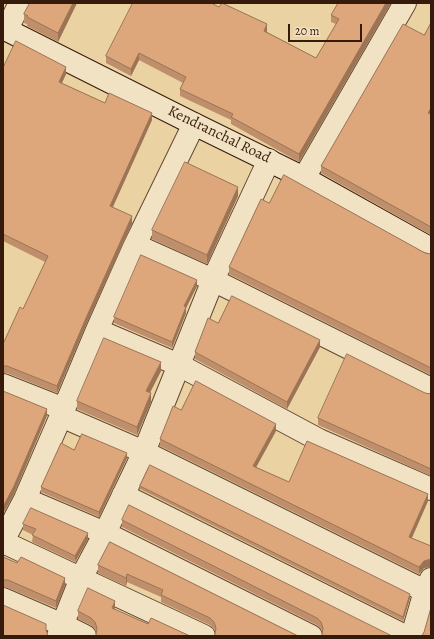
<!DOCTYPE html>
<html>
<head>
<meta charset="utf-8">
<style>
	body { margin:0 }
	#map { position:relative; width:434px; height:639px; overflow:hidden; background:#ead2a3; font-family:Alegreya,serif }
	canvas { display:block }
	.frame { position:absolute; inset:0; border:4px solid #361b0d; pointer-events:none }
	.scale { position:absolute; left:288px; top:24px; width:74px; height:18px; box-sizing:border-box; border:2px solid #361b0d; border-top:0; padding-left:5px; font-size:12px; line-height:14px; white-space:nowrap; color:#361b0d; -webkit-text-stroke:3px #f1e2c3; paint-order:stroke }
</style>
</head>
<body>
<div id="map">
<canvas width="434" height="639"></canvas>
<div class="frame"></div>
<div class="scale">20 m</div>
</div>
<script>
const c = document.querySelector('canvas').getContext('2d');
c.lineJoin = 'round';
function stroke(path, color, width, dash) {
  c.strokeStyle = color;
  c.lineWidth = width;
  c.lineCap = dash ? 'butt' : 'round';
  c.setLineDash(dash || []);
  c.stroke(path);
}
function fillPath(path, color) {
  c.fillStyle = color;
  c.fill(path, 'evenodd');
}
function write(font, color, halo, rows, align = 'center') {
  c.font = font + ' Alegreya,serif';
  c.lineWidth = 3.5;
  c.setLineDash([]);
  c.textBaseline = 'middle';
  c.strokeStyle = halo;
  c.fillStyle = color;
  for (const [text, x, y, turn = 0] of rows) {
    c.save();
    c.translate(x, y);
    c.rotate((+turn || 0) * Math.PI / 180);
    c.textAlign = isNaN(turn) ? turn : align;
    if (halo) c.strokeText(text, 0, 0);
    c.fillText(text, 0, 0);
    c.restore();
  }
}
const street = new Path2D(`
	M7,29L20,3
	M304,178L405,3
	M135,245L213,280L431,389
	M97,330L179,365L319,440L431,489
	M3,385L64,409
	M61,416L144,452L431,594
	M123,495L405,636
	M25,499L105,533L311,636
	M3,541L25,499L61,416L97,330L135,245L194,124
	M3,542L204,636
	M3,599L63,625L85,636
	M58,636L81,578L105,533L144,452L213,280L269,160
	M412,636L425,591L431,579`);
const secondary = new Path2D(`
	M3,28L194,124L304,178L431,249`);
stroke(street, '#634932', 24);
stroke(secondary, '#361b0d', 24);
stroke(street, '#f1e2c3', 22);
stroke(secondary, '#f1e2c3', 22);
fillPath(new Path2D(`
	M30,3H77L58,42L27,26V24L24,23V14Z
	M391,3L299,162L231,124V120L180,96V89L183,83L139,60L131,76L106,63V56L219,7L267,31V32L316,58L336,24L331,22V15Z
	M431,23V235L321,173V166L424,35Z
	M3,68L66,74L62,83L105,103L152,120L113,207L132,224L86,325L57,393L7,373H3V344L23,309L45,262L3,241Z
	M238,196L207,264L152,239V230Z
	M269,203L431,254V375L229,274V267Z
	M197,286L186,308V313L172,348L114,323V317Z
	M218,323L320,347L287,409L195,359V352Z
	M161,371L150,393L151,402L137,435L77,409V401Z
	M425,393L431,394V476L318,425V418Z
	M181,410L276,431L256,467L289,482L428,501L412,538L431,546V567L424,568L419,574L160,446V439Z
	M74,450L127,458L99,517L41,492V487Z
	M140,486L410,598L403,621L140,489Z
	M122,520L392,636L322,635V632L321,629L317,625L122,527Z
	M23,524L88,539L75,562L32,542L33,535L23,530Z
	M110,542L298,636L215,634L216,632L214,629L210,625L161,602V597L127,582L126,586L98,573V565Z
	M3,557L65,585L56,608L8,588L3,587Z
	M115,608V610L148,624L96,635V633L95,629L91,625L78,619V611Z`), '#be8f6a');
fillPath(new Path2D(`
	M73,3H77L58,42V33Z
	M386,3H391L299,162V154Z
	M267,24V31L264,38V31Z
	M139,53V60L131,76V69Z
	M66,67V74L59,89V82Z
	M431,108V115L428,113Z
	M152,113V120L110,213V206Z
	M238,187V196L207,264V255Z
	M132,216V224L86,325L57,393V386L86,318Z
	M197,280V286L186,308V313L172,348V342L184,306Z
	M320,340V347L287,409V402Z
	M161,362V371L146,400V391Z
	M151,393V402L137,435V427Z
	M47,409V416L14,494L3,514V507Z
	M276,424V431L253,473V466Z
	M127,453V458L99,517V512Z
	M428,494V501L409,544V537Z
	M88,533V539L75,562V556Z
	M431,559V567L424,568L419,574V567L424,561Z
	M127,574V582L126,586V578Z
	M65,578V585L56,608V601Z
	M410,594V598L403,621V617Z
	M115,601V608L112,616V608Z`), '#9b7456');
const building = new Path2D(`
	M30,3H73L58,33L27,17L28,16L24,14Z
	M133,3H211L219,7L222,3L267,24L264,31L316,58L339,19L331,15L338,3H386L299,154L231,117L233,114L180,89L186,77L139,53L131,69L106,56Z
	M431,23V108L428,113L431,114V227L321,166L403,24L424,35Z
	M16,41L66,67L59,82L105,103L109,93L152,113L110,206L132,216L86,318L57,386L7,366H3V344L20,307L23,309L48,256L3,234V68Z
	M185,162L238,187L207,255L152,230Z
	M284,175L425,253L431,254V368L229,267L261,199L269,203Z
	M141,255L197,280L184,306L186,307L172,342L114,317Z
	M232,296L320,340L287,402L195,352L208,318L218,323Z
	M104,338L161,362L146,391L151,393L137,427L77,401Z
	M347,354L425,393L431,394V469L318,418Z
	M196,381L276,424L253,466L289,482L307,441L428,494L409,537L431,546V559L424,561L419,567L160,439L173,406L181,410Z
	M3,391L47,409L14,486L3,507Z
	M82,434L127,453L99,512L41,487L61,443L74,450Z
	M150,465L410,594L403,617L140,486Z
	M129,505L392,636H321L322,635L323,628L321,622L317,618L122,520Z
	M31,508L88,533L75,556L32,535L36,529L23,524Z
	M110,542L298,636H214L215,634L216,628L214,622L210,618L161,595L163,590L127,574L126,578L98,565Z
	M3,557L17,563L21,557L65,578L56,601L8,580H3Z
	M88,588L115,601L112,608L148,624L151,618L190,636H95L96,635L97,628L95,622L91,618L78,611Z
	M3,605L46,624V630L48,636H3Z
	M431,608V636H422L424,632Z`);
fillPath(building, '#dda67b');
stroke(building, '#9b7456', 1);
write('15px', '#361b0d', '#f1e2c3', [
	["Kendranchal Road",219,135,26]
]);
</script>
</body>
</html>
